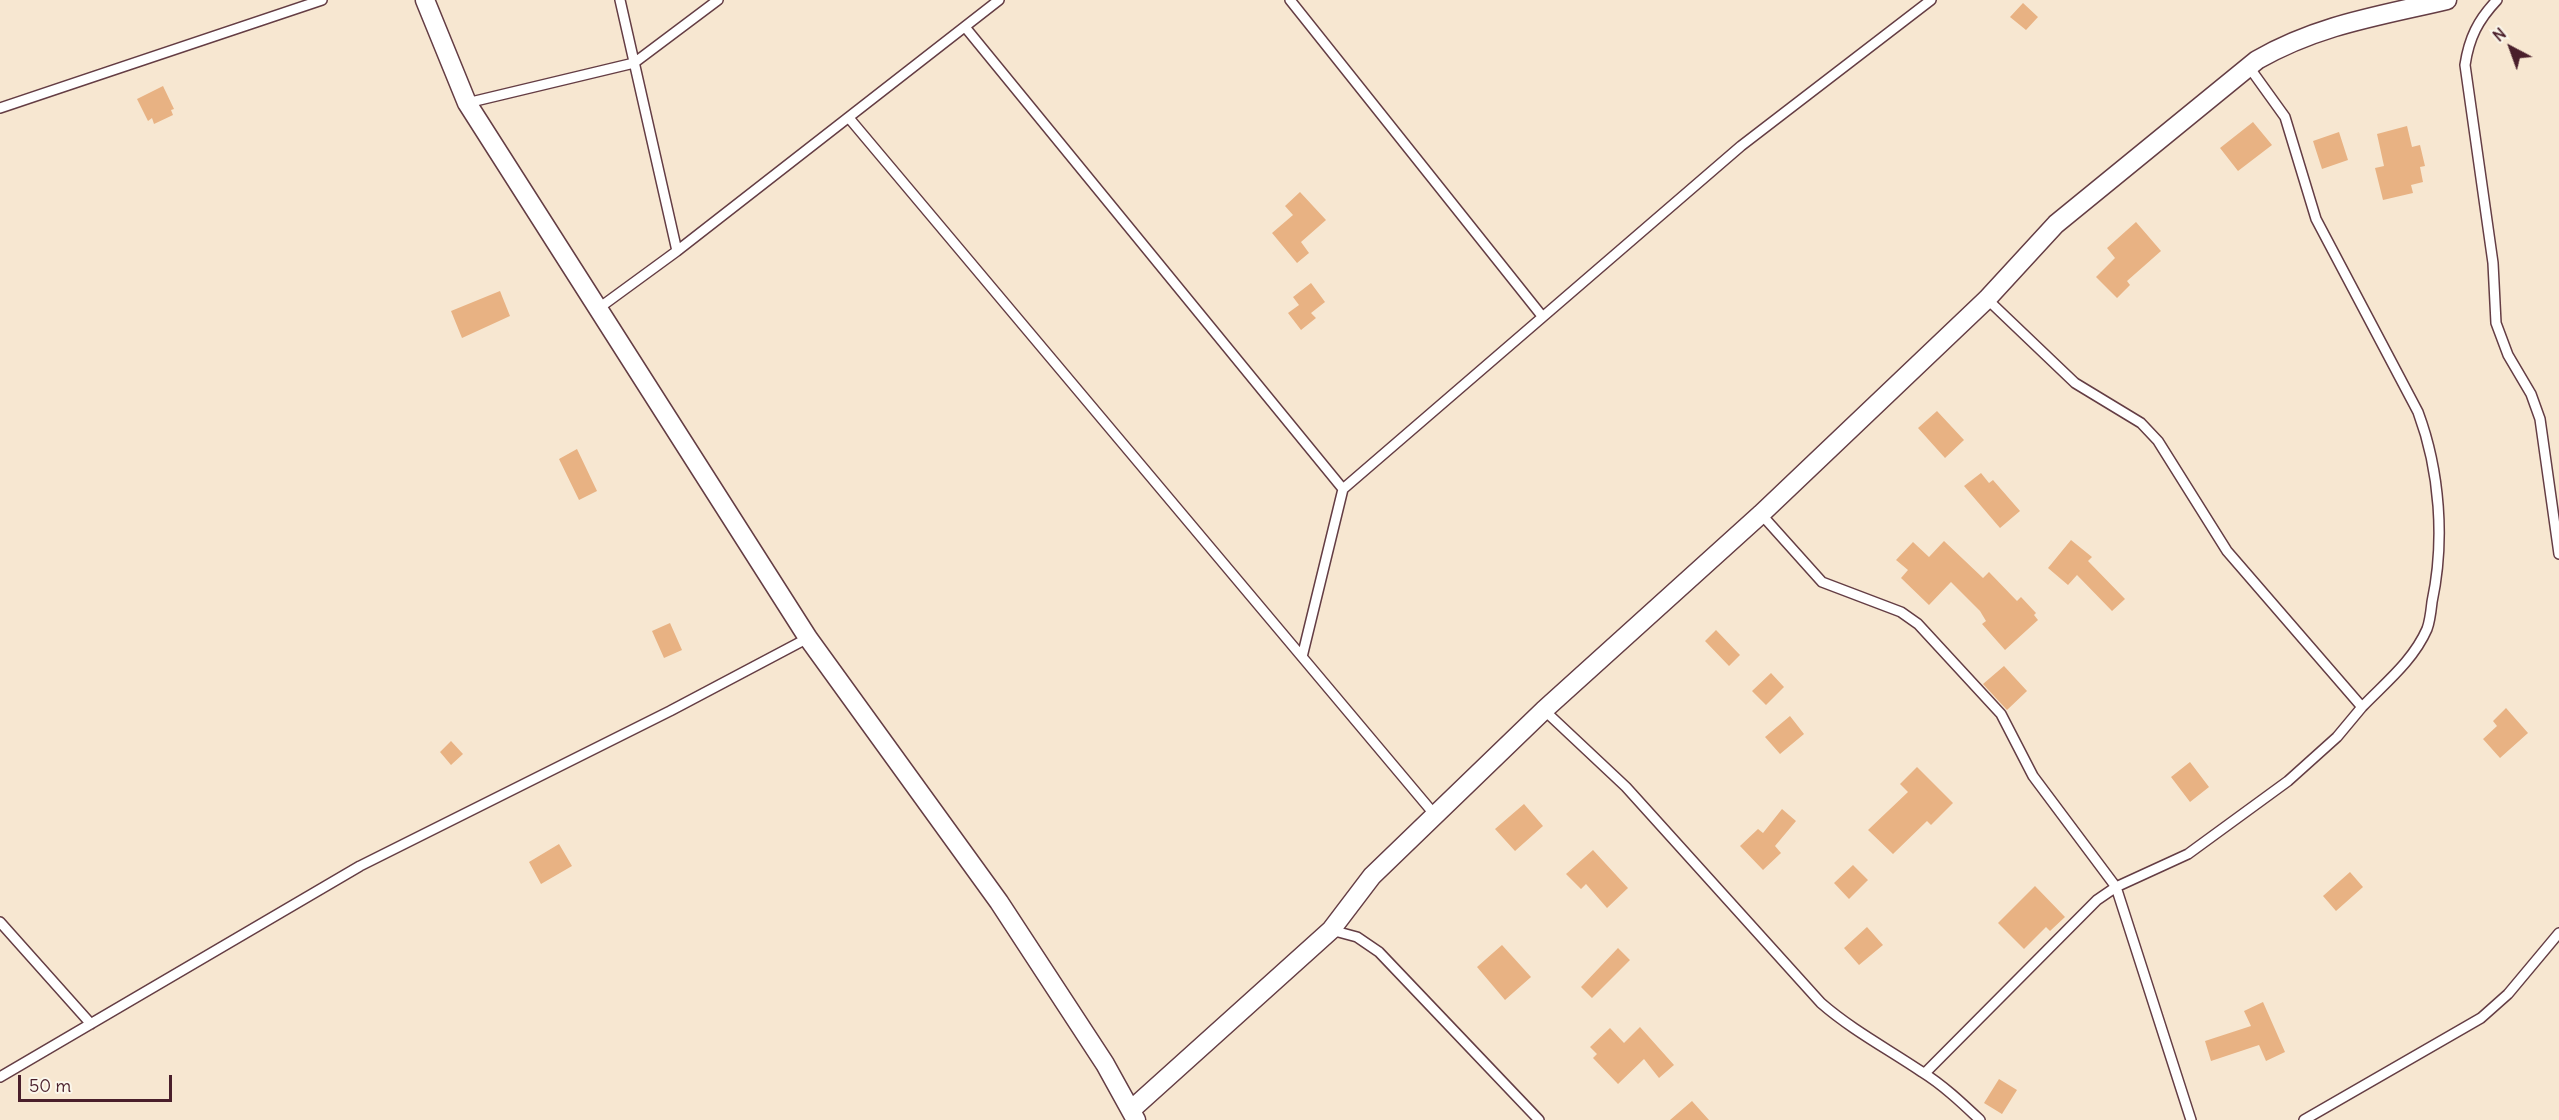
<!DOCTYPE html>
<html>
<head>
<meta charset="utf-8">
<style>
	body { margin:0 }
	#map { position:relative; width:2559px; height:1120px; overflow:hidden; background:#f7e7d1; font-family:Delius,sans-serif }
	canvas { display:block }
	.north { position:absolute; left:2481px; top:18px; width:60px; height:60px; -webkit-text-stroke:4px #fbf7ec; paint-order:stroke; rotate:319deg; font-size:16px; font-weight:700; line-height:24px; text-align:center; color:#4a1f2b }
	.north::after { content:''; display:block; margin:auto; width:21px; height:27px; background:#4a1f2b; clip-path:polygon(50% 0,100% 100%,50% 72%,0 100%) }
	.scale { position:absolute; left:18px; top:1075px; width:154px; height:27px; box-sizing:border-box; border:3px solid #4a1f2b; border-top:0; padding-left:8px; font-size:18px; line-height:21px; white-space:nowrap; color:#4a1f2b; -webkit-text-stroke:4px #fbf7ec; paint-order:stroke }
</style>
</head>
<body>
<div id="map">
<canvas width="2559" height="1120"></canvas>
<div class="north">N</div>
<div class="scale">50 m</div>
</div>
<script>
const c = document.querySelector('canvas').getContext('2d');
c.lineJoin = 'round';
function fillPath(path, color) {
  c.fillStyle = color;
  c.fill(path, 'evenodd');
}
function stroke(path, color, width, dash) {
  c.strokeStyle = color;
  c.lineWidth = width;
  c.lineCap = dash ? 'butt' : 'round';
  c.setLineDash(dash || []);
  c.stroke(path);
}
fillPath(new Path2D(`
	M2023,3L2038,17L2026,30L2010,17Z
	M163,86L174,109L171,110L173,115L154,124L152,118L148,121L137,99Z
	M2253,122L2272,145L2238,171L2220,148Z
	M2407,126L2412,147L2420,145L2425,166L2420,167L2423,182L2411,185L2413,193L2383,200L2375,168L2384,166L2377,134Z
	M2339,132L2348,160L2322,169L2313,141Z
	M1300,192L1326,220L1301,242L1309,253L1297,263L1272,233L1293,215L1285,206Z
	M2136,222L2161,251L2127,281L2130,285L2117,298L2096,277L2115,258L2107,248Z
	M1311,283L1325,302L1311,313L1316,318L1301,330L1288,313L1299,305L1293,297Z
	M500,291L510,316L462,338L451,311Z
	M1937,411L1964,440L1945,458L1918,428Z
	M577,449L597,491L579,500L559,459Z
	M1981,473L1989,483L1993,480L2020,511L2000,528L1964,486Z
	M2071,540L2092,557L2088,561L2125,599L2112,611L2077,575L2068,585L2048,568Z
	M1944,541L1983,578L1989,572L2017,601L2021,597L2036,613L2034,615L2038,620L2005,650L1982,624L1986,621L1980,611L1951,582L1929,605L1901,578L1908,570L1896,560L1913,542L1929,557Z
	M670,623L682,650L664,658L652,631Z
	M1716,630L1740,655L1729,666L1705,641Z
	M2004,666L2027,691L2007,710L1983,684Z
	M1771,673L1784,687L1766,705L1752,691Z
	M2506,708L2528,733L2500,758L2483,739L2497,726L2493,721Z
	M1790,716L1804,734L1780,754L1765,737Z
	M451,741L463,754L451,765L440,752Z
	M2190,762L2209,787L2190,802L2171,777Z
	M1917,767L1953,803L1931,825L1927,821L1893,854L1868,830L1908,792L1900,784Z
	M1524,804L1543,826L1515,851L1495,829Z
	M1782,809L1796,821L1775,846L1781,853L1763,870L1740,846L1758,829L1763,833Z
	M559,844L572,866L541,884L529,862Z
	M1593,850L1628,888L1607,908L1586,884L1581,889L1566,874Z
	M1853,865L1868,880L1849,899L1834,883Z
	M2350,872L2363,887L2336,911L2323,896Z
	M2035,886L2065,917L2050,931L2046,927L2024,949L1998,923Z
	M1867,927L1883,945L1859,965L1844,948Z
	M1502,945L1531,977L1505,1000L1477,967Z
	M1618,948L1630,960L1592,998L1581,987Z
	M2263,1002L2285,1052L2266,1061L2259,1045L2211,1061L2205,1041L2251,1026L2244,1011Z
	M1640,1027L1674,1065L1659,1078L1644,1059L1618,1084L1593,1058L1597,1054L1590,1047L1610,1028L1624,1043Z
	M1999,1079L2017,1090L2002,1114L1984,1103Z
	M1692,1101L1709,1120H1670Z`), '#e8b283');
const lane = new Path2D(`
	M620,0L677,251
	M1290,0L1542,316
	M2497,0C2478,20 2469,38 2465,65L2493,263L2496,323L2508,355L2531,394L2540,419L2559,554
	M965,27L1343,489
	M2249,67L2285,117L2316,219L2418,412C2440,471 2445,541 2432,602C2431,611 2430,621 2427,629C2413,661 2385,683 2362,707
	M467,103L634,63L718,0
	M0,108L322,0
	M849,118L1435,815
	M599,308L677,251L999,0
	M1761,514L1822,582L1901,612L1918,624L2001,714L2033,776L2116,887L2191,1120
	M1302,657L1343,489L1741,146L1931,0
	M1544,710L1626,787L1821,1003C1852,1030 1888,1049 1922,1072C1943,1085 1962,1103 1980,1120
	M0,922L91,1024
	M1331,930L1357,937L1379,952L1539,1120
	M1925,1073L2097,900L2116,887L2188,854L2288,781L2337,737L2362,707L2227,551L2158,441L2141,423L2075,383L1987,299
	M0,1077L360,866L670,711L808,638
	M2304,1120L2481,1018L2508,994L2559,933`);
const street = new Path2D(`
	M425,0L467,103L808,638L999,902L1105,1064L1136,1120
	M1131,1110L1331,930L1372,876L1544,710L1761,514L1987,299L2056,224L2257,60C2318,25 2378,16 2447,0`);
stroke(lane, '#643d44', 12);
stroke(street, '#643d44', 21);
stroke(lane, '#fff', 9);
stroke(street, '#fff', 18);
</script>
</body>
</html>
